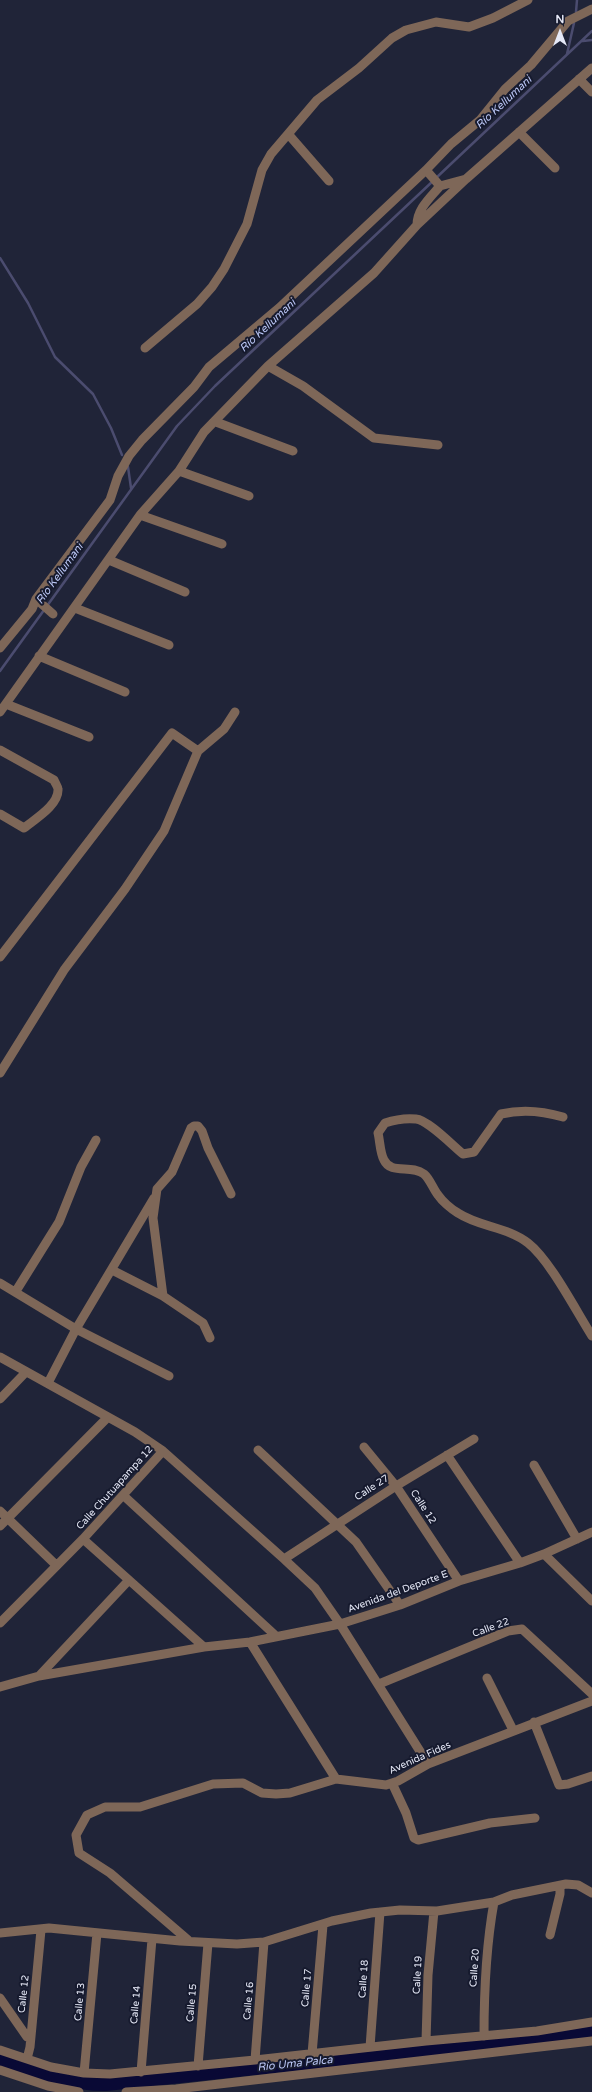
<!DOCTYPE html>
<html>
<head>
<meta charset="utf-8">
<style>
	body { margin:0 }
	#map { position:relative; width:592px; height:2092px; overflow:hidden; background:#202438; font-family:"Varela Round",sans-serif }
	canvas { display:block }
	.north { position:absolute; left:540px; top:12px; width:40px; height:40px; -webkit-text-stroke:3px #161a2e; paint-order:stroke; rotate:0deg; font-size:11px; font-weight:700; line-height:16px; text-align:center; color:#e6e9f7 }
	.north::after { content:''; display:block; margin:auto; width:14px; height:18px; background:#e6e9f7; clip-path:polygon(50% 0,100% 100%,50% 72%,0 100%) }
</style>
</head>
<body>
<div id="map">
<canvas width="592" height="2092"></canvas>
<div class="north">N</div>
</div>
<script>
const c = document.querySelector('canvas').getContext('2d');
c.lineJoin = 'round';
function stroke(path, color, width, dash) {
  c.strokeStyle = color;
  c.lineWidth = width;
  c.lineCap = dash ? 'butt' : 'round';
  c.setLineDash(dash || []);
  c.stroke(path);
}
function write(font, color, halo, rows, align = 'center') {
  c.font = font + ' "Varela Round",sans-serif';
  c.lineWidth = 4;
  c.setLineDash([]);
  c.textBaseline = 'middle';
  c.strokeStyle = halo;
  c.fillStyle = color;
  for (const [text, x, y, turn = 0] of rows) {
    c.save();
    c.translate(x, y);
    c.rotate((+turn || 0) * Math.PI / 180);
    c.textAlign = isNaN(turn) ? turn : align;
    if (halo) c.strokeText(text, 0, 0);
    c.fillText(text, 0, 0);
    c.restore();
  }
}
stroke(new Path2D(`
	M576,12L577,0
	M583,41L592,40
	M567,54L574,23
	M436,178L592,31
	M0,258L28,303L55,357L93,394L111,428L122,455
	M128,467L131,488
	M0,671L177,426L215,386L433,181`), '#4b4c6f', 2.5);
stroke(new Path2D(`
	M0,2060C35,2072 68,2084 106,2084L592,2032`), '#090935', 14);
stroke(new Path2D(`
	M579,79L592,92
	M519,132L555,168
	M289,135L329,181
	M440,186L466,179
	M417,225C417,209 430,198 440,186L426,170
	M145,348L197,304L212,287L224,269L247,224L262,170L271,154L317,100L359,68L392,38L406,30L436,22L469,27L493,18L528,0
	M268,366L303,386L374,438L438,445
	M216,422L293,451
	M179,471L249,496
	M140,515L222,544
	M109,560L185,592
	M36,599L53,614
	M75,608L169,645
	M0,648L32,609L36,599L110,500L118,476L129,456L142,440L194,387L209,367L279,308L426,170L451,144L480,120L505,89L531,65L568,21L592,9
	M39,656L125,692
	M6,704L89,737
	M0,712L140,515L179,471L204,432L268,366L374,273L417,225L466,179L592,68
	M0,750L54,780C55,783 58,787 58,789C59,805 35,819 24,828L0,814
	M0,957L172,733L198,751
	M0,1073L64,970L125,889L164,831L198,751L224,729L235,712
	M563,1117C543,1111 522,1109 501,1114L474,1152L463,1154C453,1146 428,1120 416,1119C406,1118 394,1120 385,1123L378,1133C380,1141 380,1153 384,1160C391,1175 411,1164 424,1174C430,1179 433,1189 438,1195C442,1201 451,1209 458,1213C479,1227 508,1227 528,1243C550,1260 576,1311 592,1336
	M112,1270L163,1296
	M0,1283L76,1329L169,1376
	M16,1291L59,1222L81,1167L96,1140
	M210,1338L203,1323L163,1296L153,1218L157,1189L172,1172L191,1128L194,1126H198L202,1131L208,1148L231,1194
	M0,1357L135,1432L163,1451L284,1559L315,1588L340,1624L428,1764
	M48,1383L76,1329L154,1198
	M0,1399L26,1372
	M364,1447L396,1486L459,1581
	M258,1450L356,1542L400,1605
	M447,1455L520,1563
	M534,1465L577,1539
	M124,1496L276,1636
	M0,1511L56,1565
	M0,1526L108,1417
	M83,1539L204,1647
	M544,1554L592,1601
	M284,1559L396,1486L474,1439
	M0,1623L83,1539L163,1451
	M250,1642L336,1779L386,1785L398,1781L428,1764L592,1701
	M39,1676L129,1580
	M487,1678L513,1730
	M379,1684L508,1631L522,1629L592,1694
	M0,1687L39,1676L204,1647L250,1642L340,1624L400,1605L459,1581L520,1563L544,1554L592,1532
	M534,1722L559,1785L568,1784L592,1776
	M392,1783L406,1813L414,1838L418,1840L490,1823L535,1818
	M0,1933L49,1928L180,1941L237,1944L264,1942L332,1921L371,1913L400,1910L437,1911L494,1902L512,1895L566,1884L578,1885L592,1893
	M550,1935L560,1894V1886
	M188,1940L110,1873L79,1853L76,1835L87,1815L105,1807H140L213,1784L243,1783L262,1793L276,1794L290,1793L336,1779
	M0,1998L27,2037H31
	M484,2036C484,1990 486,1946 494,1902
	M426,2041L428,1975L434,1911
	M370,2047L380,1912
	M0,2050L51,2067L84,2073L110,2074L255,2060L426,2041L537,2031L592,2022
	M312,2054L323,1925
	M27,2059L30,2047L41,1930
	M255,2060L264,1942
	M198,2066L208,1943
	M0,2070L48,2086L79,2092
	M141,2072L152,1939
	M84,2073L97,1933
	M126,2092L176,2089L592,2041`), '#7e6758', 9);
write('10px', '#e6e9f7', '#161a2e', [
	["Calle Chutuapampa 12",115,1488,-48],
	["Calle 27",372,1488,-33],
	["Calle 12",423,1507,57],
	["Avenida del Deporte E",398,1592,-20],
	["Calle 22",491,1628,-20],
	["Avenida Fides",420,1758,-24],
	["Calle 20",475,1968,-86],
	["Calle 19",418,1975,-87],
	["Calle 18",364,1979,-86],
	["Calle 17",307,1988,-85],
	["Calle 12",24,1994,-84],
	["Calle 16",249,2001,-85],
	["Calle 13",80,2002,-85],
	["Calle 15",192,2003,-85],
	["Calle 14",136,2005,-85]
]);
write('italic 11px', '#bcc8f7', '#161a2e', [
	["Río Kellumani",504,103,-43],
	["Río Kellumani",268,326,-43],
	["Río Kellumani",60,574,-54],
	["Río Uma Palca",295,2064,-6]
]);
</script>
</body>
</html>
